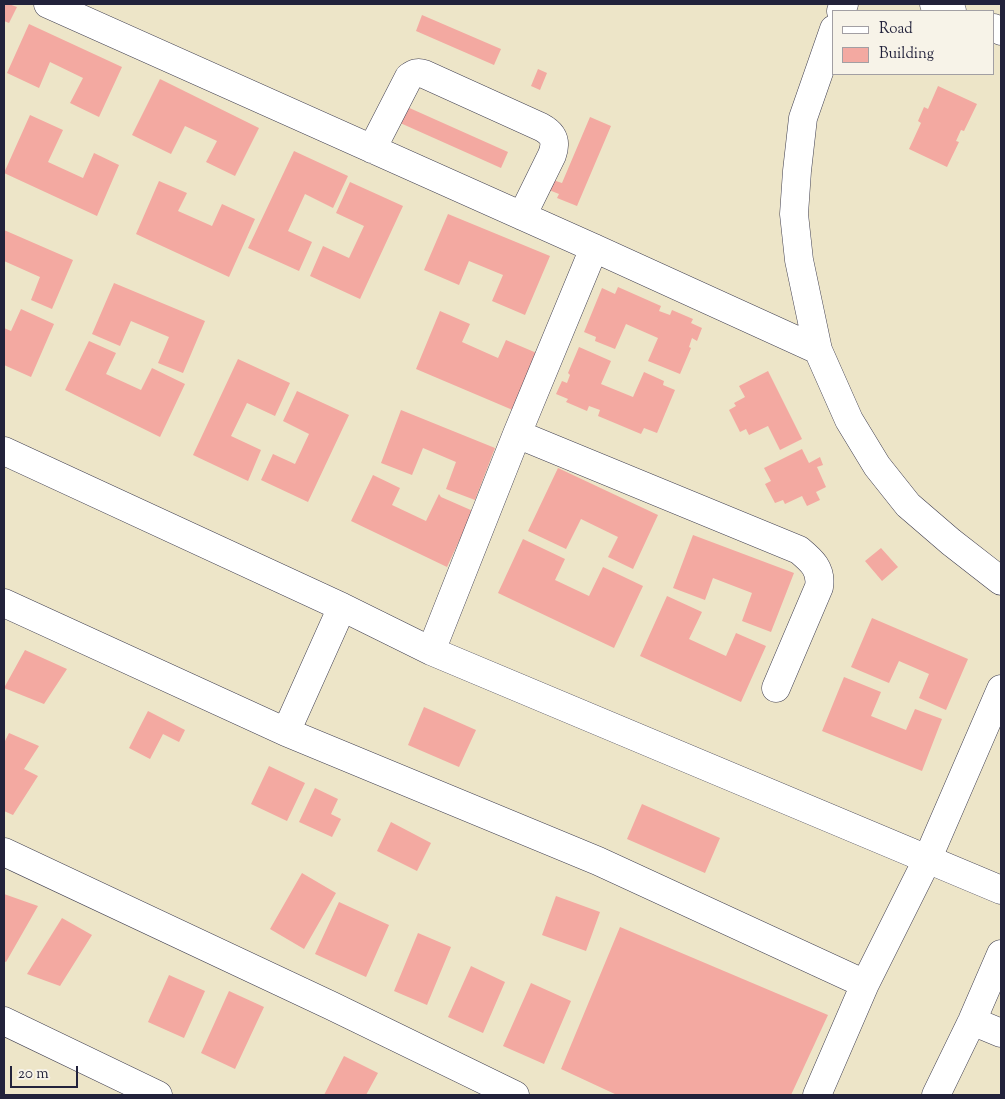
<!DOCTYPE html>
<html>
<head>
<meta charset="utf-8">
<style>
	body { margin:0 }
	#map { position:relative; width:1005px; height:1099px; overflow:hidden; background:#ede5c8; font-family:"Sorts Mill Goudy",serif }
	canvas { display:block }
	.frame { position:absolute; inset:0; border:5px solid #22223b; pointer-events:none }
	.legend { position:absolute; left:832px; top:10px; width:162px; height:65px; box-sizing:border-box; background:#f7f3e8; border:1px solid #a29fa3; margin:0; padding:6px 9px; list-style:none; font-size:15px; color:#22223b }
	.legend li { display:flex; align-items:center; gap:10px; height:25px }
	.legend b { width:25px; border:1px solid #a29fa3 }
	.scale { position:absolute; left:10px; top:1066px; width:68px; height:22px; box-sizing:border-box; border:2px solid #22223b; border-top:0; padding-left:6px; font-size:15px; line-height:18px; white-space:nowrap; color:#22223b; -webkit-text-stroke:4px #f7f3e8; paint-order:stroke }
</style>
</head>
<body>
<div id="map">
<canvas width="1005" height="1099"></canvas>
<div class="frame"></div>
<ul class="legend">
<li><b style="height:6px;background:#fff"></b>Road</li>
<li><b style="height:14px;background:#f3a9a1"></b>Building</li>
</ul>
<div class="scale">20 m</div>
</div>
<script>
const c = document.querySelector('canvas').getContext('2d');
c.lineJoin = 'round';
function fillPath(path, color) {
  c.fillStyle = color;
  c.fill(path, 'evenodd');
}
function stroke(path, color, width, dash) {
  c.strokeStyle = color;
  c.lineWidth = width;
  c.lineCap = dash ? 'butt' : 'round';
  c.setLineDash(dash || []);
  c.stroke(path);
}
fillPath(new Path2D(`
	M4,4H9L17,7L9,23L4,21Z
	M422,15L501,49L494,65L416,31Z
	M29,24L122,67L99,117L70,103L83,78L50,62L39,88L7,73Z
	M538,69L547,73L540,90L531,86Z
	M160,79L259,128L235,176L206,162L217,141L185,126L171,154L132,135Z
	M938,86L977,104L964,131L961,130L956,141L959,142L947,167L909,149L921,123L918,121L924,107L928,109Z
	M405,106L508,152L501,168L398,122Z
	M30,115L63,130L48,162L83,178L94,153L119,165L97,216L4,173Z
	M590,117L611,126L577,206L557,198L559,194L549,190L553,180L562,183Z
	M294,151L348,176L333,208L305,194L288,231L312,242L299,271L248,248Z
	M159,181L187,193L178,211L212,226L222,204L255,219L229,277L136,234Z
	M350,182L403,206L360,299L310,276L323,246L349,258L364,226L336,213Z
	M448,214L550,256L525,315L492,301L503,275L469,261L459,285L424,270Z
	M4,230L73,260L52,309L31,300L40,277L4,261Z
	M114,283L205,321L183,373L158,363L169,337L131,321L120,346L92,334Z
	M618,287L661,306L659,311L670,315L672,310L693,319L691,323L702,328L697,341L692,338L689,347L691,348L680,374L648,361L658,338L626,324L615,349L595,341L596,337L584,332L602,288L615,294Z
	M21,309L54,324L31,377L4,365V328L11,331Z
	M440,311L470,324L462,342L498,358L506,340L539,354L515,411L416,369Z
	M89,341L116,353L106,374L141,390L152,368L185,384L160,437L65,390Z
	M579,347L611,361L601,384L633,397L644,372L664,381L663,385L675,390L657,433L644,428L641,434L598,416L600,410L589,406L587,411L566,402L568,399L556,394L562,381L567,383L570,375L568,373Z
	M238,359L290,383L275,416L247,403L231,436L261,450L248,481L193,455Z
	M768,371L802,439L780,450L768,426L749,435L746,429L740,432L729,410L736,406L734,403L745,397L739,386Z
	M297,391L349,415L308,502L261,480L273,454L295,464L309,434L283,421Z
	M401,410L495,448L475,500L446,489L456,462L423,448L412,475L381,463Z
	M802,449L809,463L820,457L823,465L817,467L826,487L816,492L820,500L807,506L802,496L785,504L783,500L775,503L765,484L771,481L764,468Z
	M558,468L658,515L633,569L608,557L618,537L581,519L566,549L528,531Z
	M373,475L400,488L392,505L426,521L439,494L441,497L473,511L447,567L351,521Z
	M693,535L794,573L771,632L742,621L752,593L713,578L705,600L673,588Z
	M523,539L565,559L555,580L589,596L603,567L643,586L614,648L498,593Z
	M881,548L898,567L882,581L865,561Z
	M667,596L702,612L689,639L726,656L736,633L766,646L741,702L640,656Z
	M872,618L968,659L946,710L919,698L929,674L899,661L889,683L851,667Z
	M25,650L67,669L44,704L4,688Z
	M844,677L881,692L871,716L906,730L915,709L942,719L922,771L822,731Z
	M424,707L476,730L459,767L408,745Z
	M148,711L185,730L179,742L163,734L150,759L129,748Z
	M9,733L39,746L24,769L38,776L13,815L4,811V743Z
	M269,766L305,783L287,821L251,804Z
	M315,788L338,799L331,814L341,819L332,837L299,822Z
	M642,804L720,838L705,873L627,839Z
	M391,822L431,843L417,871L377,851Z
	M302,873L336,893L304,949L270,929Z
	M4,894L38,906L6,962L4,961Z
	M556,896L600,912L586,951L542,935Z
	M339,902L389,925L366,977L315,954Z
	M62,918L92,935L60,986L27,974Z
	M620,927L828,1015L791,1095H617L561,1069Z
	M418,933L451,947L427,1005L394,991Z
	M471,966L505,982L483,1033L448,1017Z
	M169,975L205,991L184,1038L148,1022Z
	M531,983L571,1001L544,1064L503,1046Z
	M229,991L264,1007L235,1069L201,1053Z
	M344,1056L378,1073L366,1095H324Z`), '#f3a9a1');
const minor = new Path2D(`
	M48,4L594,248L818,350
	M934,4L952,11
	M841,11L844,4
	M994,28L1001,31
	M834,29L803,118L797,171L794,214L799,260L818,350L849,420L877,466L908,505L951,542L1001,581
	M372,149L409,77C415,73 418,72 424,74L541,127C554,134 557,141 552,155L522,216
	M517,434L799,550C811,560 822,569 819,587L776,688
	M4,451L342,607L431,651L1001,890
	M4,603L286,732L598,861L865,984
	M431,651L517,434L594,248
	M286,732L342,607
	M4,852L332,1006L515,1095
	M4,1021L158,1095
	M972,1021L1001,1033
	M817,1095L865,984L927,860L1001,689
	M936,1095L972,1021L1001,954`);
stroke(minor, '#403f50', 29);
stroke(minor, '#fff', 28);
</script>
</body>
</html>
